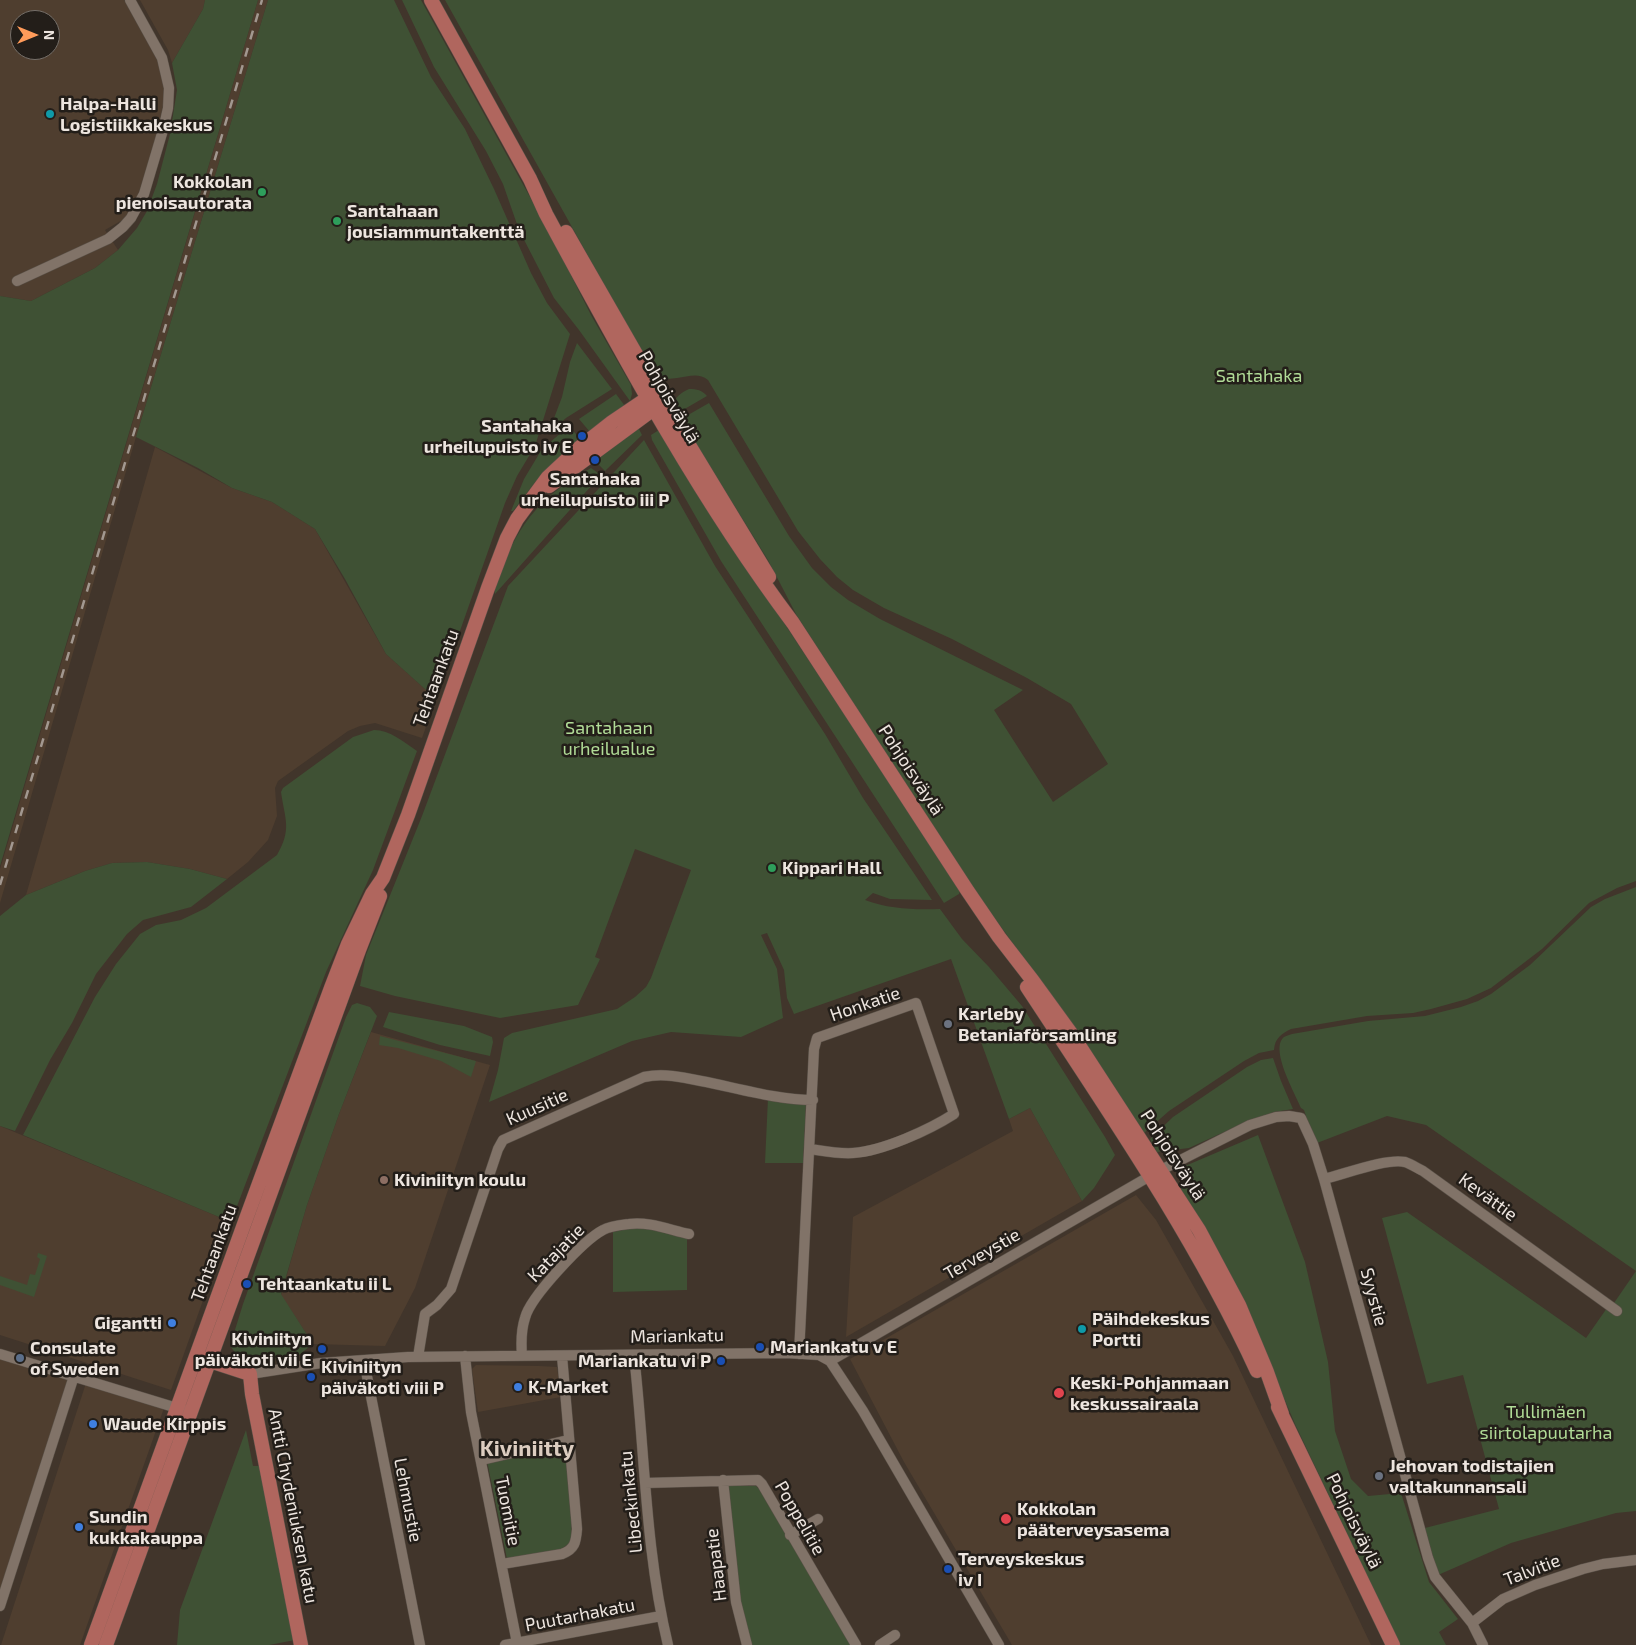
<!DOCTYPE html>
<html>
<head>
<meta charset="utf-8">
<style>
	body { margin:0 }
	#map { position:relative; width:1636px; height:1645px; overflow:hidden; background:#41352b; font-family:"Exo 2",sans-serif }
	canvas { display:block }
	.north { position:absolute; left:10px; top:10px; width:50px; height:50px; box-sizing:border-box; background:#231e19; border:1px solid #746e68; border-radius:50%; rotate:90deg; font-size:14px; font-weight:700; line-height:20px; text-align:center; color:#ede5df }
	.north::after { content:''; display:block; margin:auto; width:18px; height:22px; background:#ff9b5a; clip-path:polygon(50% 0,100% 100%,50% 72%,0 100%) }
</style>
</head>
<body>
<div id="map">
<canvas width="1636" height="1645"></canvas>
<div class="north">N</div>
</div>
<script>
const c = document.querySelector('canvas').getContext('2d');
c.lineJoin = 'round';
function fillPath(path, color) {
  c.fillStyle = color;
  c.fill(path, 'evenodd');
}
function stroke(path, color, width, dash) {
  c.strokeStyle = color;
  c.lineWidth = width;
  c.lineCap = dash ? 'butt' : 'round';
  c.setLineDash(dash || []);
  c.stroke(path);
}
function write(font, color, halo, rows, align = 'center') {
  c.font = font + ' "Exo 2",sans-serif';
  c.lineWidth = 5;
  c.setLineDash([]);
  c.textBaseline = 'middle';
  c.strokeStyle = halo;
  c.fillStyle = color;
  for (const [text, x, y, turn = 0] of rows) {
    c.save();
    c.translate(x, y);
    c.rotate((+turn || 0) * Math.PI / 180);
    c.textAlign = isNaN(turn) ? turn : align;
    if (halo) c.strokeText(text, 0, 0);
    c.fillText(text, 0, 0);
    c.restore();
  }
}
fillPath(new Path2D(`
	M0,0H124L157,60L165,88L164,101L153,151L137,198L134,207L124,219L105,230L118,250L95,268L31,301L0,296ZM20,20H50V50H20Z
	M140,0H205L203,9L172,63L168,50Z
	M258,0H268L136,437L0,903V869Z
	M155,447L232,488L272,502L315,529L386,654L436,699L422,738L375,723L360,726L348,731L278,781L275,788L277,816L268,840L248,862L227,879L190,869L147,862L112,863L85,871L26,895Z
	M371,1032L490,1065L415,1288L385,1346L313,1344L281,1295L307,1205L339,1114Z
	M1030,1108L1082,1201L846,1337L853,1217L1013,1131L1009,1119Z
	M0,1126L231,1222L171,1390L0,1335Z
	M1136,1195L1156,1220L1233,1356L1371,1645H1012L904,1462L850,1359Z
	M0,1356L70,1378L0,1592Z
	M476,1365L539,1366L557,1367L561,1397L478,1412L472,1369Z
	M86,1383L164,1408L80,1645H1Z`), '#4f3e2f');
fillPath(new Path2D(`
	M205,0H258L0,866V296L31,301L95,268L118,250L137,228L147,211L157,184L170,134L177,90L172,63L203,9Z
	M268,0H394L431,77L465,129L494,189L531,273L547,303L570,334L535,446L517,476L505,503L436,699L386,654L345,579L315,529L272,502L232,488L198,468L136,437Z
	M402,0H421L546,226L591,315L631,385L632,394L630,401L579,330L554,298L519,230L503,184L486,151L434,67Z
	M445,0H1636V881L1617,888L1589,903L1542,949L1491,988L1467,999L1431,1009L1413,1013L1367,1016L1291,1029C1281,1034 1275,1038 1274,1050L1259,1053L1244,1061L1169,1111L1144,1133L1083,1039L969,883L796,614L768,560L681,419L709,403L789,536L812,568L831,587L848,600L880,619L1023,690L994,710L1053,802L1108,764L1071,704L1027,678L952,639L884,608L853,590L837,577L820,559L798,531L708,380C698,372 688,377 677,378C671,379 664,379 657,379Z
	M577,343L612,389L566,418L548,434L562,397L570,362Z
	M689,389C697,389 702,390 707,396L676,414C670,401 678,394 689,389Z
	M616,394L625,406L590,432L579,419Z
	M637,425L642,435L605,471L597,463L600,456Z
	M569,426L581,440L536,481L513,511H511L524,479L542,449Z
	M659,430L782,620L955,882L960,891L959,894L944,903L721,561L652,440L651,435Z
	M644,440L715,566L825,734L863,798L932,900L890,899L873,893L865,900C889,909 914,910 940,909L962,939L989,967L1022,1006L1105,1137L1115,1155L1094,1188L1082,1201L1030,1108L1009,1119L951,959L794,1014L787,998L784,970L767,933L761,935L777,969L783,1018L741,1037L671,1032L632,1041L489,1102L498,1070L504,1038L512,1033L617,1009L635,997L646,987L651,978L691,870L635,849L595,957L600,959L578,1005L500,1018L395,996L360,986L366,955L422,816L508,586Z
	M591,468L601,475L495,594V585C517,526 536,499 591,468Z
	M374,730C390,730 404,742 417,751L373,870L326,972L231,1222L23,1135L95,997L116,964L140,934L156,925L181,920L206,908L277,855C292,829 285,820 281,792L283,788L353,737Z
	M147,862L190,869L227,879L191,907L143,920L127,934L96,974L72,1023L50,1060L15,1131L0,1126V916L26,895L85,871L112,863Z
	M1636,887V1511L1616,1513L1511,1543L1438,1575L1425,1528L1499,1509L1463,1375L1427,1384L1382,1218L1407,1212L1586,1338L1607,1308L1614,1303L1636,1271L1426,1125L1387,1116L1317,1143L1309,1125L1304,1110L1301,1108C1296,1095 1269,1049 1284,1037C1286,1036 1289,1035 1292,1034L1368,1021L1425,1016L1461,1007L1478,1001L1491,994L1530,965L1591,907L1605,899Z
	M357,1003L370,1007L377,1016L339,1114L307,1205L281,1294L313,1344L295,1358L254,1360L237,1355L230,1346L243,1304L346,1017L352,1005Z
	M389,1012L464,1026L492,1037L493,1042L490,1056L440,1045L383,1027Z
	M380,1036L476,1061L471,1077L441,1061L398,1048L379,1045Z
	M1273,1058L1281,1081L1293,1109L1274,1112L1248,1121L1189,1148L1157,1152L1150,1139L1173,1117L1247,1067L1261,1060Z
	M768,1098L806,1103L803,1163H765Z
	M1258,1135L1305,1262L1328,1362L1335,1431L1351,1479L1368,1496L1401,1493L1429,1582L1458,1619L1439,1632L1446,1645H1400L1295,1424L1268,1360L1181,1190C1178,1181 1179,1174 1185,1166Z
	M637,1227L687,1236V1290L613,1292V1232Z
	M38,1253L47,1256L34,1297L0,1285V1276L27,1285L30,1274L35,1275L40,1259L37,1257Z
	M246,1430L253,1466H261L295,1640L269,1645H177L180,1610Z
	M565,1445L571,1504L572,1541L560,1550L507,1559L487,1461Z
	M728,1486H756L763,1493L852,1645H751L739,1598Z`), '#3f5134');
const minor = new Path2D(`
	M17,281L108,239L123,227L131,218L144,194L163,130L168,108L169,88L162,58L130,0
	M1161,1170L1250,1125L1276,1117L1289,1116L1301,1118L1313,1144L1324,1179L1428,1558L1435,1577L1472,1623L1483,1645
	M1324,1179C1345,1174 1386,1158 1405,1162C1411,1164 1417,1168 1423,1171L1617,1311
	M0,1354L190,1412
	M799,1354L814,1049L817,1038L916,1003L954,1114C929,1130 883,1151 853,1153C838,1154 824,1151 810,1149
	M634,1355C645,1452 645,1550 668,1645
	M465,1356L471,1412L517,1643
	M522,1356C521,1343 521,1330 525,1318C530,1297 584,1240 603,1230C610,1226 621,1225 629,1224C648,1221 670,1230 689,1234
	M418,1357L425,1314L437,1305L451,1289L498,1149L503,1140L644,1077C663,1073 682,1077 701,1081C737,1088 777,1100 813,1100
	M364,1361L420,1645
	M830,1361L1150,1176
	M250,1374L321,1363L408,1357L786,1353L819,1355L830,1361L863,1411L999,1645
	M482,1460L568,1440
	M723,1480L736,1602L747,1645
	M645,1483L758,1480L762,1484L856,1645
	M790,1535L818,1519
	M502,1564L562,1554C575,1549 576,1542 577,1529L562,1356
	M0,1606L74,1376
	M1472,1623L1503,1599L1535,1585L1583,1569L1603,1564L1636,1560
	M505,1645L661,1616
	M880,1645L895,1635`);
const major = new Path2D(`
	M431,0L530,179L546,214C622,354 697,495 793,623L967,890L999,937L1033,981L1073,1036L1199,1230L1239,1305L1267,1372L1282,1414
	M566,232L675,422L769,577
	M549,486L659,405
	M1027,987C1109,1112 1194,1235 1257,1371
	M201,1358L250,1374L252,1394L301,1645
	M1278,1407L1393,1645
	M91,1645L243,1227L331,988L348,944L372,894L383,878L408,815L488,588L507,538L517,519L548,477L579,448L612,422L658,391
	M106,1645L359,950L380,896`);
stroke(minor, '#5a5148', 11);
stroke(major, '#5a5148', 15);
stroke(minor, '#817368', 10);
stroke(major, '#b0665e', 14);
stroke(new Path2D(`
	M0,885L262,0`), '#a29890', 2.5, [9, 9]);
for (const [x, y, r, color] of [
	[50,114,5,"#0f9aa8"],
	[262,192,5,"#2e9e5b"],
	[337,221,5,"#2e9e5b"],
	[582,436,5,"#1a4fb4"],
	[595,460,5,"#1a4fb4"],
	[772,868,5,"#2e9e5b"],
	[948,1024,5,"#6b7280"],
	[384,1180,5,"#8d6e63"],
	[247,1284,5,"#1a4fb4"],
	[172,1323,5,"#3f7fe0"],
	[1082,1329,5,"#0f9aa8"],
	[760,1347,5,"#1a4fb4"],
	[322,1349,5,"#1a4fb4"],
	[20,1358,5,"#5c6f8a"],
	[721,1361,5,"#1a4fb4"],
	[311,1377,5,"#1a4fb4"],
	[518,1387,5,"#3f7fe0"],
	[1059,1393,6,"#e0444e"],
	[93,1424,5,"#3f7fe0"],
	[1379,1476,5,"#6b7280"],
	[1006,1519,6,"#e0444e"],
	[79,1527,5,"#3f7fe0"],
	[948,1569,5,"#1a4fb4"]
]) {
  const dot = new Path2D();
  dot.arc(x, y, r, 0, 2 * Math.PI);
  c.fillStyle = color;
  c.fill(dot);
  stroke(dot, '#231e19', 2);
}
write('bold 18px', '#ede5df', '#231e19', [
	["Halpa-Halli",60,104],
	["Logistiikkakeskus",60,125],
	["Kokkolan",252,182,"right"],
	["pienoisautorata",252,203,"right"],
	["Santahaan",347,211],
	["jousiammuntakenttä",347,232],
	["Santahaka",572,426,"right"],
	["urheilupuisto iv E",572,447,"right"],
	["Santahaka",595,479,"center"],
	["urheilupuisto iii P",595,500,"center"],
	["Kippari Hall",782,868],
	["Karleby",958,1014],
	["Betaniaförsamling",958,1035],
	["Kiviniityn koulu",394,1180],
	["Tehtaankatu ii L",257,1284],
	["Päihdekeskus",1092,1319],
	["Portti",1092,1340],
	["Gigantti",162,1323,"right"],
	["Kiviniityn",312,1339,"right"],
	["päiväkoti vii E",312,1360,"right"],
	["Mariankatu v E",770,1347],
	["Consulate",30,1348],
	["of Sweden",30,1369],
	["Mariankatu vi P",711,1361,"right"],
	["Kiviniityn",321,1367],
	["päiväkoti viii P",321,1388],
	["Keski-Pohjanmaan",1070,1383],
	["keskussairaala",1070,1404],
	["K-Market",528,1387],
	["Waude Kirppis",103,1424],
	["Jehovan todistajien",1389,1466],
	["valtakunnansali",1389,1487],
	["Kokkolan",1017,1509],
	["pääterveysasema",1017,1530],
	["Sundin",89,1517],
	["kukkakauppa",89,1538],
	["Terveyskeskus",958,1559],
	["iv I",958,1580]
], 'left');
write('18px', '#b1dc97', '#231e19', [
	["Santahaka",1259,376],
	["Santahaan",609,728],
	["urheilualue",609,749],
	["Tullimäen",1546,1412],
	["siirtolapuutarha",1546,1433]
]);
write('18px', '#ede5df', '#231e19', [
	["Pohjoisväylä",669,397,60],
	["Tehtaankatu",436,678,-70],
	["Pohjoisväylä",911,770,57],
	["Honkatie",865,1004,-19],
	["Kuusitie",537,1107,-24],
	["Pohjoisväylä",1173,1155,57],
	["Kevättie",1488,1197,36],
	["Tehtaankatu",214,1253,-70],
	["Katajatie",556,1253,-46],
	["Terveystie",982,1254,-30],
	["Syystie",1374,1297,75],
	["Mariankatu",677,1336,-1],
	["Lehmustie",408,1500,79],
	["Libeckinkatu",631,1502,-96],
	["Antti Chydeniuksen katu",293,1506,79],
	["Tuomitie",508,1511,79],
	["Poppelitie",800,1518,60],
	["Pohjoisväylä",1354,1521,64],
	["Haapatie",716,1565,-97],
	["Talvitie",1532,1570,-21],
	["Puutarhakatu",580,1615,-11]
]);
write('bold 22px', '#dccdc0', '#231e19', [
	["Kiviniitty",527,1449]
]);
</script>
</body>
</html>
